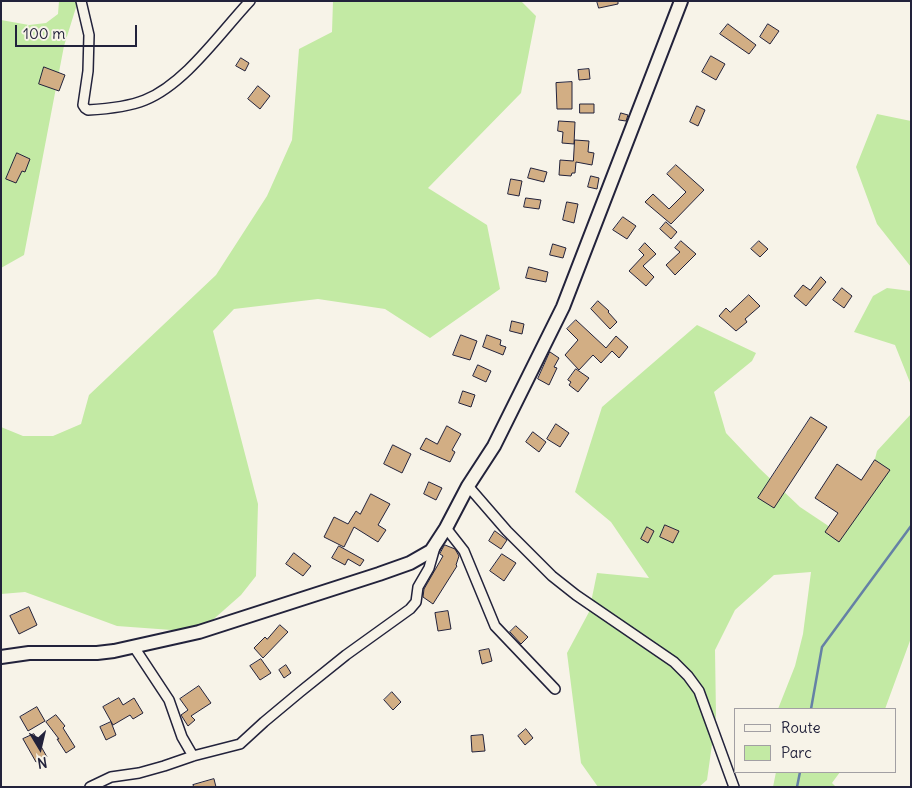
<!DOCTYPE html>
<html>
<head>
<meta charset="utf-8">
<style>
	body { margin:0 }
	#map { position:relative; width:912px; height:788px; overflow:hidden; background:#f7f3e8; font-family:Delius,sans-serif }
	canvas { display:block }
	.frame { position:absolute; inset:0; border:2px solid #22223b; pointer-events:none }
	.legend { position:absolute; left:734px; top:708px; width:162px; height:65px; box-sizing:border-box; background:#f7f3e8; border:1px solid #a29fa3; margin:0; padding:6px 9px; list-style:none; font-size:15px; color:#22223b }
	.legend li { display:flex; align-items:center; gap:10px; height:25px }
	.legend b { width:25px; border:1px solid #a29fa3 }
	.north { position:absolute; left:15px; top:723px; width:50px; height:50px; -webkit-text-stroke:4px #f7f3e8; paint-order:stroke; rotate:171deg; font-size:14px; font-weight:700; line-height:20px; text-align:center; color:#22223b }
	.north::after { content:''; display:block; margin:auto; width:18px; height:22px; background:#22223b; clip-path:polygon(50% 0,100% 100%,50% 72%,0 100%) }
	.scale { position:absolute; left:15px; top:25px; width:122px; height:22px; box-sizing:border-box; border:2px solid #22223b; border-top:0; padding-left:6px; font-size:15px; line-height:18px; white-space:nowrap; color:#22223b; -webkit-text-stroke:4px #f7f3e8; paint-order:stroke }
</style>
</head>
<body>
<div id="map">
<canvas width="912" height="788"></canvas>
<div class="frame"></div>
<ul class="legend">
<li><b style="height:6px;background:#f7f3e8"></b>Route</li>
<li><b style="height:14px;background:#c3eaa4"></b>Parc</li>
</ul>
<div class="north">N</div>
<div class="scale">100 m</div>
</div>
<script>
const c = document.querySelector('canvas').getContext('2d');
c.lineJoin = 'round';
function fillPath(path, color) {
  c.fillStyle = color;
  c.fill(path, 'evenodd');
}
function stroke(path, color, width, dash) {
  c.strokeStyle = color;
  c.lineWidth = width;
  c.lineCap = dash ? 'butt' : 'round';
  c.setLineDash(dash || []);
  c.stroke(path);
}
fillPath(new Path2D(`
	M59,1H78L64,46L24,255L1,268V20L29,25L46,23L58,14Z
	M333,1H521L536,16L521,93L428,188L487,225L500,289L430,338L385,309L318,299L234,309L213,331L258,504L256,576L241,595L199,632L117,626L25,592L1,594V427L23,436H53L81,424L89,395L216,275L267,196L292,140L299,49L332,32Z
	M877,114L911,121V267L877,224L856,167Z
	M887,288L911,291V385L895,345L854,332L873,296Z
	M697,325L756,353L752,361L714,392L726,433L759,468L800,507L842,535L864,503L877,451L911,414V638L885,709H778L795,666L803,634L811,572L774,575L735,610L715,650L716,716L707,780L699,787H598L581,763L567,653L589,612L597,573L649,578L611,522L575,492L602,407Z
	M776,772H840L832,783L836,787H773Z`), '#c3eaa4');
stroke(new Path2D(`
	M811,709L822,647L911,526
	M797,787L800,772`), '#6581a5', 2.5);
const building = new Path2D(`
	M597,1H618V4L599,8Z
	M728,24L756,45L749,54L720,34Z
	M768,24L779,31L770,44L760,37Z
	M711,56L725,64L716,80L702,72Z
	M241,58L249,63L245,71L236,66Z
	M44,67L65,75L59,91L39,84Z
	M589,69L590,79L579,80L578,70Z
	M572,82V109H557L556,83Z
	M258,86L270,96L260,109L248,99Z
	M580,104H594V113H580Z
	M697,106L705,110L698,126L690,122Z
	M621,113L628,115L626,121L619,120Z
	M559,121L575,122L574,144L562,143L563,132L558,131Z
	M575,140L589,141L588,152L594,153L592,165L576,162L575,173H572L571,176L559,175L560,160L573,161Z
	M17,153L30,159L25,172L22,171L16,183L6,179Z
	M676,165L704,190L671,224L645,202L653,194L669,209L686,192L667,174Z
	M531,168L547,172L544,182L528,178Z
	M591,176L599,178L597,189L588,187Z
	M511,179L522,181L519,196L508,194Z
	M526,198L541,200L539,209L524,207Z
	M567,202L578,204L574,223L563,220Z
	M623,217L636,226L627,239L613,230Z
	M666,222L677,232L671,239L660,229Z
	M681,241L696,254L675,275L666,265L680,252L675,248Z
	M759,241L768,249L760,257L751,249Z
	M645,243L656,254L643,266L654,277L646,286L629,271L644,255L639,250Z
	M553,244L566,248L563,258L550,255Z
	M529,267L548,272L546,282L526,278Z
	M821,277L826,282L806,306L794,296L803,285L810,290Z
	M842,288L852,296L844,308L833,300Z
	M749,295L760,306L745,319L747,322L736,331L719,316L726,308L730,312Z
	M598,301L609,311L608,312L617,322L610,329L591,309Z
	M576,320L606,348L616,336L628,347L619,358L612,351L601,363L593,355L579,370L565,355L578,340L567,329Z
	M512,321L524,324L522,334L510,331Z
	M461,335L477,341L470,360L453,355Z
	M487,335L501,340L500,345L506,347L503,355L483,347Z
	M550,352L559,358L554,367L557,368L549,385L538,379Z
	M478,365L491,371L486,382L473,376Z
	M576,369L589,378L578,392L569,385L571,382L568,380Z
	M463,391L475,395L471,407L459,403Z
	M811,417L827,427L774,508L758,498Z
	M556,424L569,433L560,447L547,439Z
	M447,426L461,434L452,450L455,452L450,462L420,449L426,438L437,444Z
	M533,432L546,442L539,452L526,442Z
	M393,445L411,454L402,473L384,464Z
	M875,460L890,470L839,542L825,532L838,513L815,498L837,464L861,480Z
	M429,482L442,488L436,500L424,494Z
	M371,494L390,504L378,525L386,530L378,542L354,527L344,547L324,537L334,517L348,524L356,511L360,514Z
	M665,525L679,531L673,543L660,537Z
	M647,527L654,531L648,543L641,539Z
	M495,531L507,540L501,549L489,541Z
	M445,545L455,549L459,556L456,565L457,566L433,604L423,597L424,589L443,556L440,554Z
	M339,546L364,560L360,566L348,559L345,565L332,558Z
	M294,553L311,566L303,576L286,564Z
	M502,554L516,563L504,581L490,571Z
	M29,607L37,625L19,634L10,616Z
	M448,611L451,629L438,631L435,613Z
	M280,625L288,632L263,658L254,648L265,637L267,639Z
	M516,626L528,637L521,644L510,632Z
	M489,649L492,661L482,664L479,651Z
	M261,659L271,673L260,680L250,666Z
	M286,665L291,673L284,678L279,670Z
	M199,686L211,703L191,716L195,720L188,726L181,715L188,710L180,699Z
	M392,692L401,702L393,710L384,700Z
	M119,698L123,705L134,698L143,713L133,719L130,715L113,725L103,707Z
	M37,707L45,721L28,731L20,717Z
	M56,715L65,726L63,728L75,747L66,753L57,739H59L46,722Z
	M111,722L116,735L106,740L100,727Z
	M526,729L533,738L525,745L518,736Z
	M34,734L47,757L36,762L23,739Z
	M483,735L485,751L472,752L471,736Z
	M214,779L216,787H194L193,785Z`);
fillPath(building, '#d2ae84');
stroke(building, '#22223b', 1);
const street = new Path2D(`
	M81,1L89,35L88,71L83,105L85,108L88,110C106,109 128,107 145,100C185,84 220,33 250,1
	M468,486L507,531L552,576L576,595L674,662L688,676L699,691L734,787
	M446,528L464,551L495,626L555,689
	M134,647L169,700L182,737L193,756
	M90,787L111,777L139,773L164,766L193,756L240,744L264,722L300,692L346,655L410,609L416,602L418,587L429,568L435,547`);
const secondary = new Path2D(`
	M1,657L29,653H97L114,651L199,632L379,574L410,563L431,551L446,528L468,486L494,446L563,307L681,1`);
stroke(street, '#22223b', 12);
stroke(secondary, '#22223b', 16);
stroke(street, '#f7f3e8', 9);
stroke(secondary, '#f7f3e8', 12);
</script>
</body>
</html>
